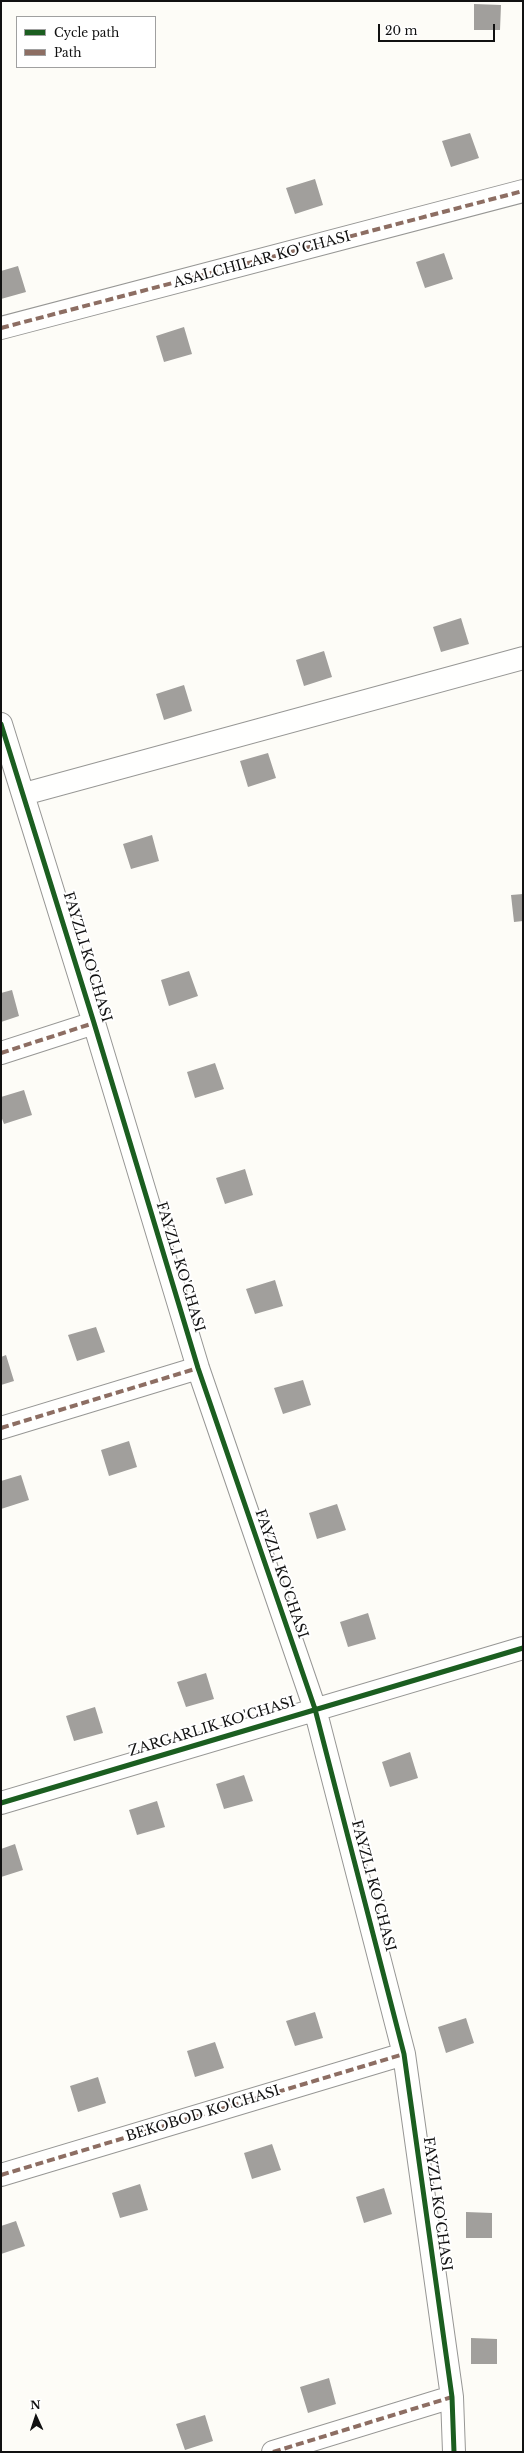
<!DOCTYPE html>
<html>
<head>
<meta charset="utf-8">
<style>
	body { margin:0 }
	#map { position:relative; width:524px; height:2453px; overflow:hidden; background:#fdfcf7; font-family:"Libre Baskerville",serif }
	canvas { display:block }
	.frame { position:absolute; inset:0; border:2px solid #111; pointer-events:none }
	.legend { position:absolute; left:16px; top:16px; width:140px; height:52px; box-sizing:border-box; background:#fff; border:1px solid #a0a0a0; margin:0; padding:5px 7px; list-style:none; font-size:12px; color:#111 }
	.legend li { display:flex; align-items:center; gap:8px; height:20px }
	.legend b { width:20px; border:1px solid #a0a0a0 }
	.north { position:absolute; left:16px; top:2397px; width:40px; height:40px; -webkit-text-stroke:3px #fff; paint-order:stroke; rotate:357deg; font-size:11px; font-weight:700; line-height:16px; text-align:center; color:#111 }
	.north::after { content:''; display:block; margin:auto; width:14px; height:18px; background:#111; clip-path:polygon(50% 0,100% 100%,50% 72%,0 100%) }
	.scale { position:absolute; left:378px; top:24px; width:117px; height:18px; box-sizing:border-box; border:2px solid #111; border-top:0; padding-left:5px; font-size:12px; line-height:14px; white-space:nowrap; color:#111; -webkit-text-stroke:3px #fff; paint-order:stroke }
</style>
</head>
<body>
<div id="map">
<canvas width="524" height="2453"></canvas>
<div class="frame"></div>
<ul class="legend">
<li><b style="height:5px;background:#1b5e20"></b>Cycle path</li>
<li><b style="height:5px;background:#8d6e63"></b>Path</li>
</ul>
<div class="north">N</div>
<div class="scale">20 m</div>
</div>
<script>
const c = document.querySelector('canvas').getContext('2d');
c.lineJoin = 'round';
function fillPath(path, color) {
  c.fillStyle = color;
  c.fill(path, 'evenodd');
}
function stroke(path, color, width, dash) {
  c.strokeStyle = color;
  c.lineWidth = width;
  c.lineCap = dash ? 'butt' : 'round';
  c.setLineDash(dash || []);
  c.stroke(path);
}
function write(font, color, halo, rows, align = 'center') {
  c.font = font + ' "Libre Baskerville",serif';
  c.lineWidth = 4;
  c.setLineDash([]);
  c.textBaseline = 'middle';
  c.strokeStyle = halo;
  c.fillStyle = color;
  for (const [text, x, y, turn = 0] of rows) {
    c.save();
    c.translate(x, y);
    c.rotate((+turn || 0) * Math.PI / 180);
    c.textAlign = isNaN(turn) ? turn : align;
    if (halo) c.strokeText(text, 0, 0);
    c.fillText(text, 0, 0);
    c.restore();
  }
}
fillPath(new Path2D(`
	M474,4L501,5L500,30H474Z
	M470,133L479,158L451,167L442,141Z
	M315,179L323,205L295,214L286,188Z
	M444,253L453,279L425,288L416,262Z
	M18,266L26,292L1,299V271Z
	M184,327L192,354L164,362L156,336Z
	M461,618L469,644L441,652L433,627Z
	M324,651L332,677L304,686L296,660Z
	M184,685L192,711L164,720L156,694Z
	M268,753L276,778L248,787L240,761Z
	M152,835L159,861L131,869L123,844Z
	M523,894V921L514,922L511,895Z
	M189,971L198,996L169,1006L161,980Z
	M12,990L19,1016L1,1022V993Z
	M215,1063L224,1089L195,1098L187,1072Z
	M24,1090L32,1115L4,1124L1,1116V1097Z
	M245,1169L253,1195L225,1204L216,1178Z
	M275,1280L283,1306L255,1314L246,1289Z
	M96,1327L105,1352L77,1361L68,1335Z
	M6,1355L14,1381L1,1385V1357Z
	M303,1380L311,1405L283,1414L274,1388Z
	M129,1441L137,1467L109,1476L101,1450Z
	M21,1475L29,1500L1,1509V1481Z
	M337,1504L346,1530L317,1539L309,1513Z
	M368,1613L376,1639L348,1647L340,1622Z
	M206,1673L214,1699L186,1707L177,1682Z
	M95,1707L103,1733L74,1741L66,1716Z
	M410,1752L418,1778L390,1787L382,1762Z
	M244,1775L253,1801L224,1809L216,1784Z
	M157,1801L165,1827L137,1835L129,1810Z
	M15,1844L23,1870L1,1877V1849Z
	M315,2012L323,2038L295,2046L286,2021Z
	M466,2018L474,2043L446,2053L438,2027Z
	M215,2042L224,2068L195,2077L187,2051Z
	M98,2077L106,2103L78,2112L70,2086Z
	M272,2144L281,2170L252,2179L244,2153Z
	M140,2184L148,2210L120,2218L112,2193Z
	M384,2188L392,2214L364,2223L356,2197Z
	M466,2212L492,2213V2238H466Z
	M16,2221L25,2246L1,2254V2226Z
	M471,2338L497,2339V2364H471Z
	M329,2378L336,2404L308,2413L300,2387Z
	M205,2415L213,2441L185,2450L176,2424Z`), '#a19f9c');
const minor = new Path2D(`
	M1,328L523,191
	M1,724L94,1023L198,1368L315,1709L404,2054L452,2397L454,2452
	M24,794L523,658
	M1,1053L94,1023
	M1,1428L198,1368
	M1,1803L523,1648
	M1,2175L404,2054
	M273,2452L452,2397`);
stroke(minor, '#979795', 24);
stroke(minor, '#fffffe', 22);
stroke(new Path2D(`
	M1,328L523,191
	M1,1053L94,1023
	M1,1428L198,1368
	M1,2175L404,2054
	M273,2452L452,2397`), '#8d6e63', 4, [8, 4]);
stroke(new Path2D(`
	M1,724L94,1023L198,1368L315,1709L404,2054L452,2397L454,2452
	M1,1803L523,1648`), '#1b5e20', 5);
write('14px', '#111', '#fff', [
	["ASALCHILAR KO'CHASI",262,260,-15],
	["FAYZLI KO'CHASI",87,957,73],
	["FAYZLI KO'CHASI",180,1267,73],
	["FAYZLI KO'CHASI",281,1574,71],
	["ZARGARLIK KO'CHASI",212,1727,-17],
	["FAYZLI KO'CHASI",373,1886,75],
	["BEKOBOD KO'CHASI",203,2114,-17],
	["FAYZLI KO'CHASI",437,2204,82]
]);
</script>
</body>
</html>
